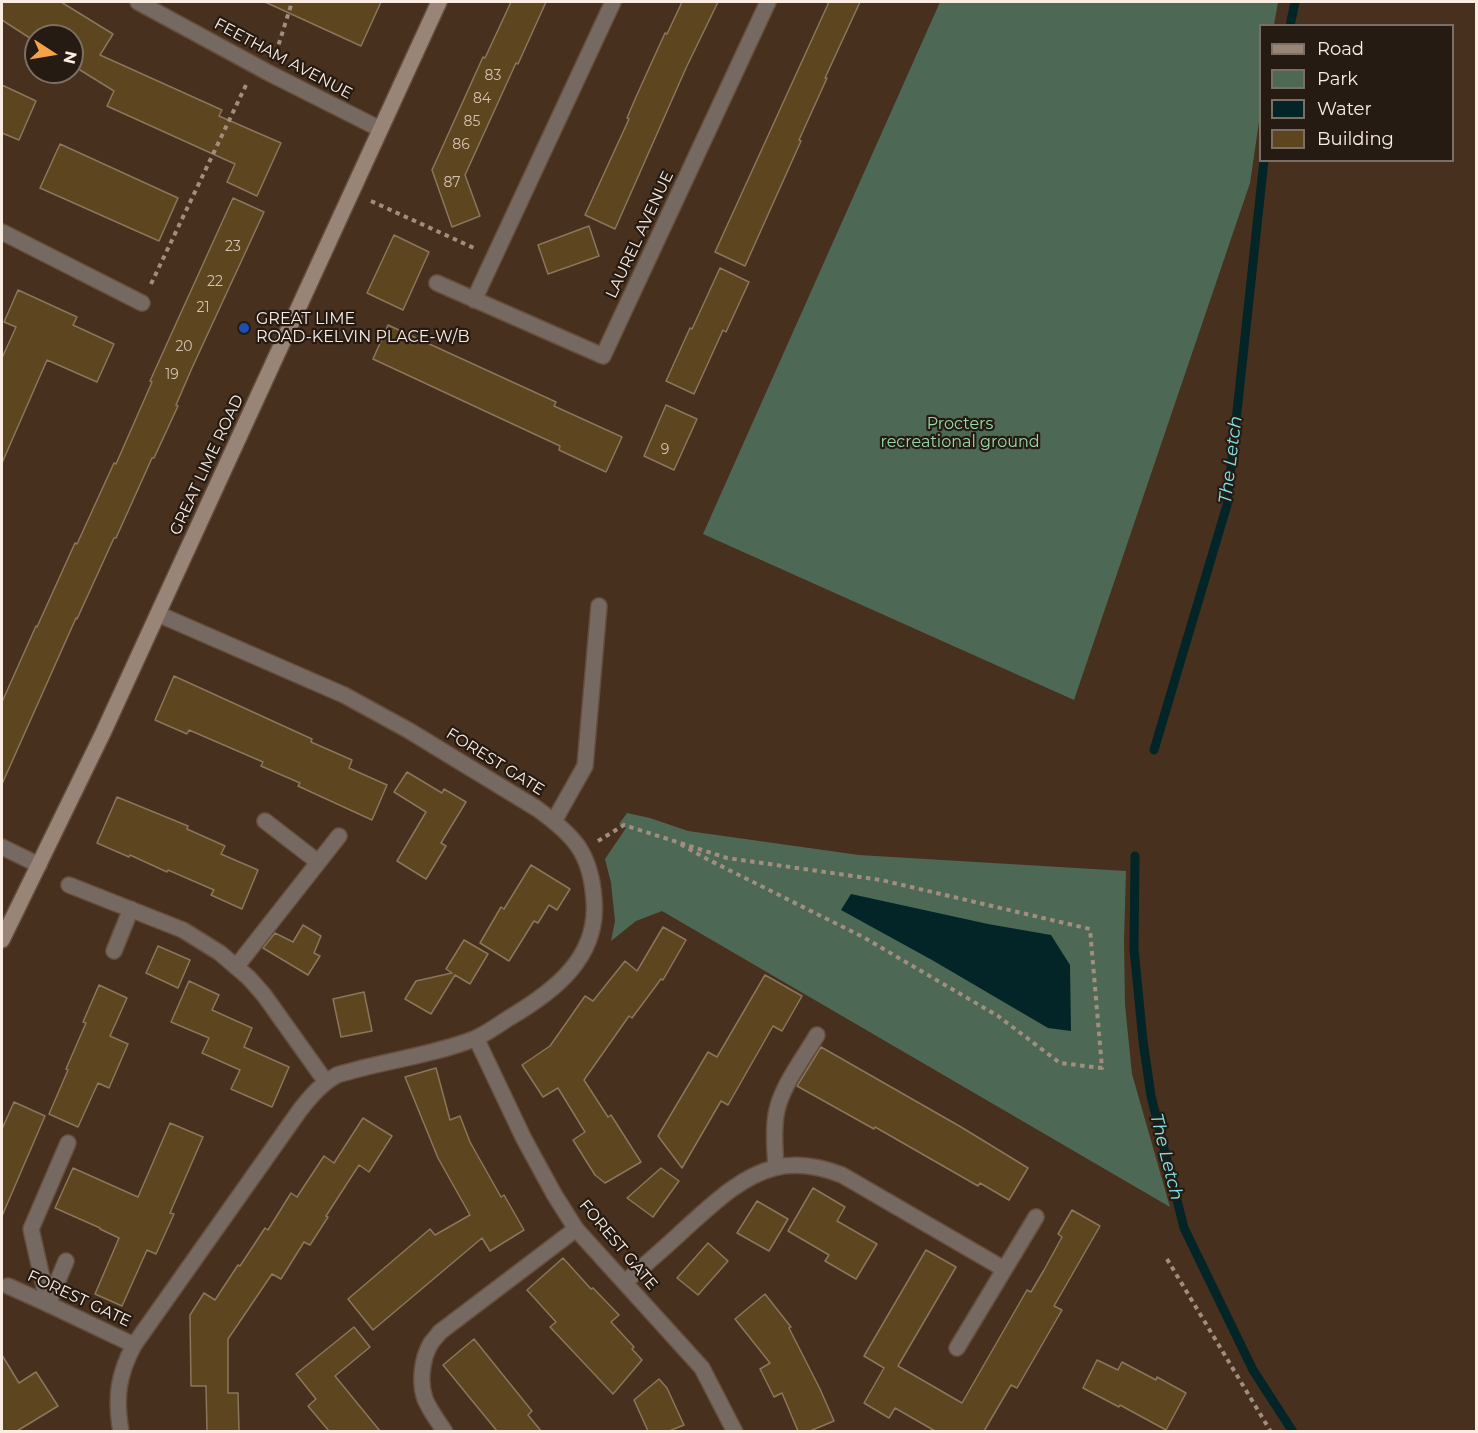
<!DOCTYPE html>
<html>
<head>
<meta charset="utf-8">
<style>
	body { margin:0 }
	#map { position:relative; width:1478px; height:1433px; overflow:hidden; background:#48301e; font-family:Montserrat,sans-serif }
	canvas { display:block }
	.frame { position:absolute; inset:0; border:3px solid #fbece1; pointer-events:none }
	.legend { position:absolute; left:1259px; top:24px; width:195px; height:138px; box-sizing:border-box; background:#261b13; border:2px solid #7b6f65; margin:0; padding:8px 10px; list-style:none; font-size:18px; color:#fbece1 }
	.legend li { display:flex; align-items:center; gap:12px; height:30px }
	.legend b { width:30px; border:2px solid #7b6f65 }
	.north { position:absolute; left:24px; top:24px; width:60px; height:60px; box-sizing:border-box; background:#261b13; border:2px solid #7b6f65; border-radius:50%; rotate:102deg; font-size:16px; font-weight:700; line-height:24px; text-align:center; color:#fbece1 }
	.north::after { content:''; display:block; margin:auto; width:21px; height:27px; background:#f6a248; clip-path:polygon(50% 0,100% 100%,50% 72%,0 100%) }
</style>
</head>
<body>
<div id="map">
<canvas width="1478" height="1433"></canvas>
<div class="frame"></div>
<ul class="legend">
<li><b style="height:8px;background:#998578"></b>Road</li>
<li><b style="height:16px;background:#4d6955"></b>Park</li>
<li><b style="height:16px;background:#032527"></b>Water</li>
<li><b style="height:16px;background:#5d451f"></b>Building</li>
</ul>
<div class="north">N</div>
</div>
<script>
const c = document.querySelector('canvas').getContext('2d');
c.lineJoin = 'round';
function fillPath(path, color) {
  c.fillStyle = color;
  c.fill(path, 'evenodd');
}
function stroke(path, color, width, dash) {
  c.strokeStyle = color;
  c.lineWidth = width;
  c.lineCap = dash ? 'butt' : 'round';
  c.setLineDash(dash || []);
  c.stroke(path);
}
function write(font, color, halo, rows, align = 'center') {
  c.font = font + ' Montserrat,sans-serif';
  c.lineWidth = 4.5;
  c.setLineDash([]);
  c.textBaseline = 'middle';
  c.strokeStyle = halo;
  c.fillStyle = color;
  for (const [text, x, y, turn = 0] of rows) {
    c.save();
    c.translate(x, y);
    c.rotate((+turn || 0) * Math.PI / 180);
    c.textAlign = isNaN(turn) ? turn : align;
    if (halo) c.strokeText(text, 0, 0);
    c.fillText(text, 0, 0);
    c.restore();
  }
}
fillPath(new Path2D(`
	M940,2H1278L1274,25L1260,26V115L1250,183L1074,700L703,534Z
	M627,813L650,818L688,831L859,855L1126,871L1124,940L1125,1005L1132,1074L1170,1207L662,911L636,921L611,941L615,921L611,883L605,859L626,828L619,824Z`), '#4d6955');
fillPath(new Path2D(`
	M851,894L988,924L1051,935L1070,965L1071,1031L1048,1028L932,960L841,910Z`), '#032527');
stroke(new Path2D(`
	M1290,26L1295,2
	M1154,750L1227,505L1264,160
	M1135,856L1134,949L1143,1041L1151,1096L1184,1228L1253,1370L1293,1432`), '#032527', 9);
const building = new Path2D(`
	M2,2H61L113,34L100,55L222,110L219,116L281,143L257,196L227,182L235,164L107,106L114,91L72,65V36H36V42L2,20Z
	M265,2H381L361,46Z
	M511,2H546L518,64L516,63L465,175L480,216L452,227L432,170L483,57L485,58Z
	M682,2H718L686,68L615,229L585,215L629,119L627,118L636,97L665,33L667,34Z
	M829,2H860L825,78H827L799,140L801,141L745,266L715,252Z
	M2,85L36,101L19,140L2,133Z
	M60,144L178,198L159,241L40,188Z
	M233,198L264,212L192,368L176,405L178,406L154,458H152L116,538H114L77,619L76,618L2,784V702L36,626L37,627L75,543L77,544L114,463L116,464L152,382L150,381Z
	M589,226L599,256L548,274L538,245Z
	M394,235L429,252L403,310L367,293Z
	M720,268L749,282L726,332L723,330L694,394L666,381L690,328L692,329Z
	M18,290L77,317L73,325L114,344L97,382L47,360L2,463V358L16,327L4,322Z
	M388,325L556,402L554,406L622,437L606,472L559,450L560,446L373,359Z
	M666,405L697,419L674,470L644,456Z
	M174,676L312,739L311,742L352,760L349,768L387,785L372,820L298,786L300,783L261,766L263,762L189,730L187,734L155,720Z
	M407,772L442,793L444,789L466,802L441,843L446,846L426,879L397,861L426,812L394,792Z
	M117,797L188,826L187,829L225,846L221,854L258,870L242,909L211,895L214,890L168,870L167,872L130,855L129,857L97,843Z
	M531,865L570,889L557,910L549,905L538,923L534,921L509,961L480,943L501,907L504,909Z
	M303,925L321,936L314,953L320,956L308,975L263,948L275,933L293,942Z
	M663,927L686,940L663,980L661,979L632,1018L629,1016L584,1080L608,1117L611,1115L641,1162L605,1183L595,1175L573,1140L585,1132L558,1088L543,1097L522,1065L550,1046L585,996L593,1001L625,961L637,971Z
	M464,940L488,954L470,984L455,975L431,1014L405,999L416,981L452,973L446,969Z
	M158,946L190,960L178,988L146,973Z
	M765,975L802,996L782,1031L773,1026L728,1105L721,1101L682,1168L658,1136L708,1052L717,1057Z
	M189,981L219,995L212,1010L252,1028L244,1047L289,1067L272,1107L231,1089L240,1070L202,1053L209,1038L171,1022Z
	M99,985L127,998L110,1036L128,1044L109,1088L98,1083L78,1127L49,1114L68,1070L66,1069L86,1023L83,1022Z
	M364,992L372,1031L341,1037L333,999Z
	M821,1047L961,1127L1028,1168L1009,1200L980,1183L978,1186L875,1127L874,1129L797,1086Z
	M436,1068L450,1120L460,1116L470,1142L501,1197L504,1195L524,1230L490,1251L482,1238L373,1330L348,1299L430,1229L435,1235L470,1215L438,1158L405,1077Z
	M14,1102L45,1116L2,1216V1129Z
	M363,1118L392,1136L369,1172L359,1165L326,1216L328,1217L310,1245L304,1242L281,1279L272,1274L228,1339V1393H238L239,1431H207L206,1386H191L190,1315L204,1293L215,1300L238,1265L240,1266L265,1228L268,1230L291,1193L297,1197L324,1156L334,1163Z
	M170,1123L203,1137L170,1213L174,1214L156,1254L147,1250L122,1306L95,1294L119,1238L100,1229V1228L55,1208L73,1168L138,1197Z
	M661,1168L679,1181L653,1217L627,1198Z
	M813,1188L845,1207L837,1221L877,1244L856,1279L825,1261L829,1255L788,1231Z
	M757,1201L788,1219L769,1251L737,1233Z
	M1072,1210L1100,1226L1054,1306L1062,1310L1017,1388L1011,1385L984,1431H935L895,1408L889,1418L864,1403L884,1368L864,1356L926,1250L956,1267L898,1366L962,1403L1027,1290L1031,1292L1044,1270L1062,1237L1058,1234Z
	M708,1243L728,1261L698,1295L677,1278Z
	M563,1258L591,1289L593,1288L619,1315L611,1322L634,1347L632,1349L642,1360L613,1394L550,1327L556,1322L527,1290Z
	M765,1294L791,1327L789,1328L820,1389L834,1421L810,1431H798L782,1393L774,1397L760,1369L770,1363L735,1319Z
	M354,1327L370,1347L335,1376L380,1431H329L308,1406L316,1399L296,1374Z
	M474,1339L532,1411L528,1415L541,1431H497L443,1365Z
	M2,1355L19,1383L36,1372L58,1406L17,1431H2Z
	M1097,1360L1118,1370L1122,1362L1156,1380L1157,1377L1186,1393L1166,1430L1120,1405L1119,1407L1083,1388Z
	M659,1379L667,1388L684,1425L669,1431H648L634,1400Z`);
fillPath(building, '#5d451f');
stroke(building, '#89775c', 1.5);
const lane = new Path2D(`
	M554,821L585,766L599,606
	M776,1167C775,1150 773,1133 776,1115C780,1088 803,1059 817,1035
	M48,1304L31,1229L68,1143`);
const street = new Path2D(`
	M138,2L269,73L380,129
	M2,232L142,303
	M437,283L603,356L768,2
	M474,300L613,2
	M265,821L318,862
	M2,847L39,865
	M69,885L183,930L220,953L249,978L264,995L326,1082
	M114,951L131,909
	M236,967L339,836
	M476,1038L524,1139L554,1194L576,1229L702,1368L735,1432
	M625,1282C646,1264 667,1246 687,1227C713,1204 740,1177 774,1168C797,1162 821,1167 842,1175L1004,1269
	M8,1286L48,1304L134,1345
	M48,1304L66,1261
	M957,1348L1036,1217
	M121,1432C115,1398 118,1375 134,1345L300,1110C311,1096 321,1084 337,1075C382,1061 430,1056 474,1039C486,1034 498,1025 509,1018C553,992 599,958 594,900C591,853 574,835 536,808L408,730L344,695L158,614
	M445,1432C438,1421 430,1411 425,1399C419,1382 422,1358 431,1343C434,1339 437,1336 440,1332L576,1229`);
const secondary = new Path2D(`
	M2,940L103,733L439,2`);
stroke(lane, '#654e3d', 18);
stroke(street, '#654e3d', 18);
stroke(secondary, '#654e3d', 18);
stroke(new Path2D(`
	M276,53L292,2
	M371,201L474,248
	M151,284L246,85
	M598,841L624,825L727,858L881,880L1090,929L1102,1068L1060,1063L998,1016L863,937L707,859L680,844
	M1167,1259L1271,1432`), '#a18e7f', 4, [4.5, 4.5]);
stroke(lane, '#766961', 15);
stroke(street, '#766961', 15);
stroke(secondary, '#998578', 15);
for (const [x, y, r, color] of [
	[244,328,6,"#1a4fb4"]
]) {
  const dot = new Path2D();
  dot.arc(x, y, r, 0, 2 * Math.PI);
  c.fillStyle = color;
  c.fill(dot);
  stroke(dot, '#261b13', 2);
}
write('14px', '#d4c2b0', null, [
	["83",493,76],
	["84",482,99],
	["85",472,122],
	["86",461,145],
	["87",452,183],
	["23",233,247],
	["22",215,282],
	["21",203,308],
	["20",184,347],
	["19",172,375],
	["9",665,450]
]);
write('16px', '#fbece1', '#261b13', [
	["FEETHAM AVENUE",283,59,28],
	["LAUREL AVENUE",640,235,-65],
	["GREAT LIME ROAD",207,465,-65],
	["FOREST GATE",495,762,32],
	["FOREST GATE",618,1245,50],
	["FOREST GATE",79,1299,25]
]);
write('16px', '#fbece1', '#261b13', [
	["GREAT LIME",256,319],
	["ROAD-KELVIN PLACE-W/B",256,337]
], 'left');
write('16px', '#98d9ab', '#261b13', [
	["Procters",960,424],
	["recreational ground",960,442]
]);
write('italic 18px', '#82e5ea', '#261b13', [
	["The Letch",1231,460,-83],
	["The Letch",1166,1157,76]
]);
</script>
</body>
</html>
